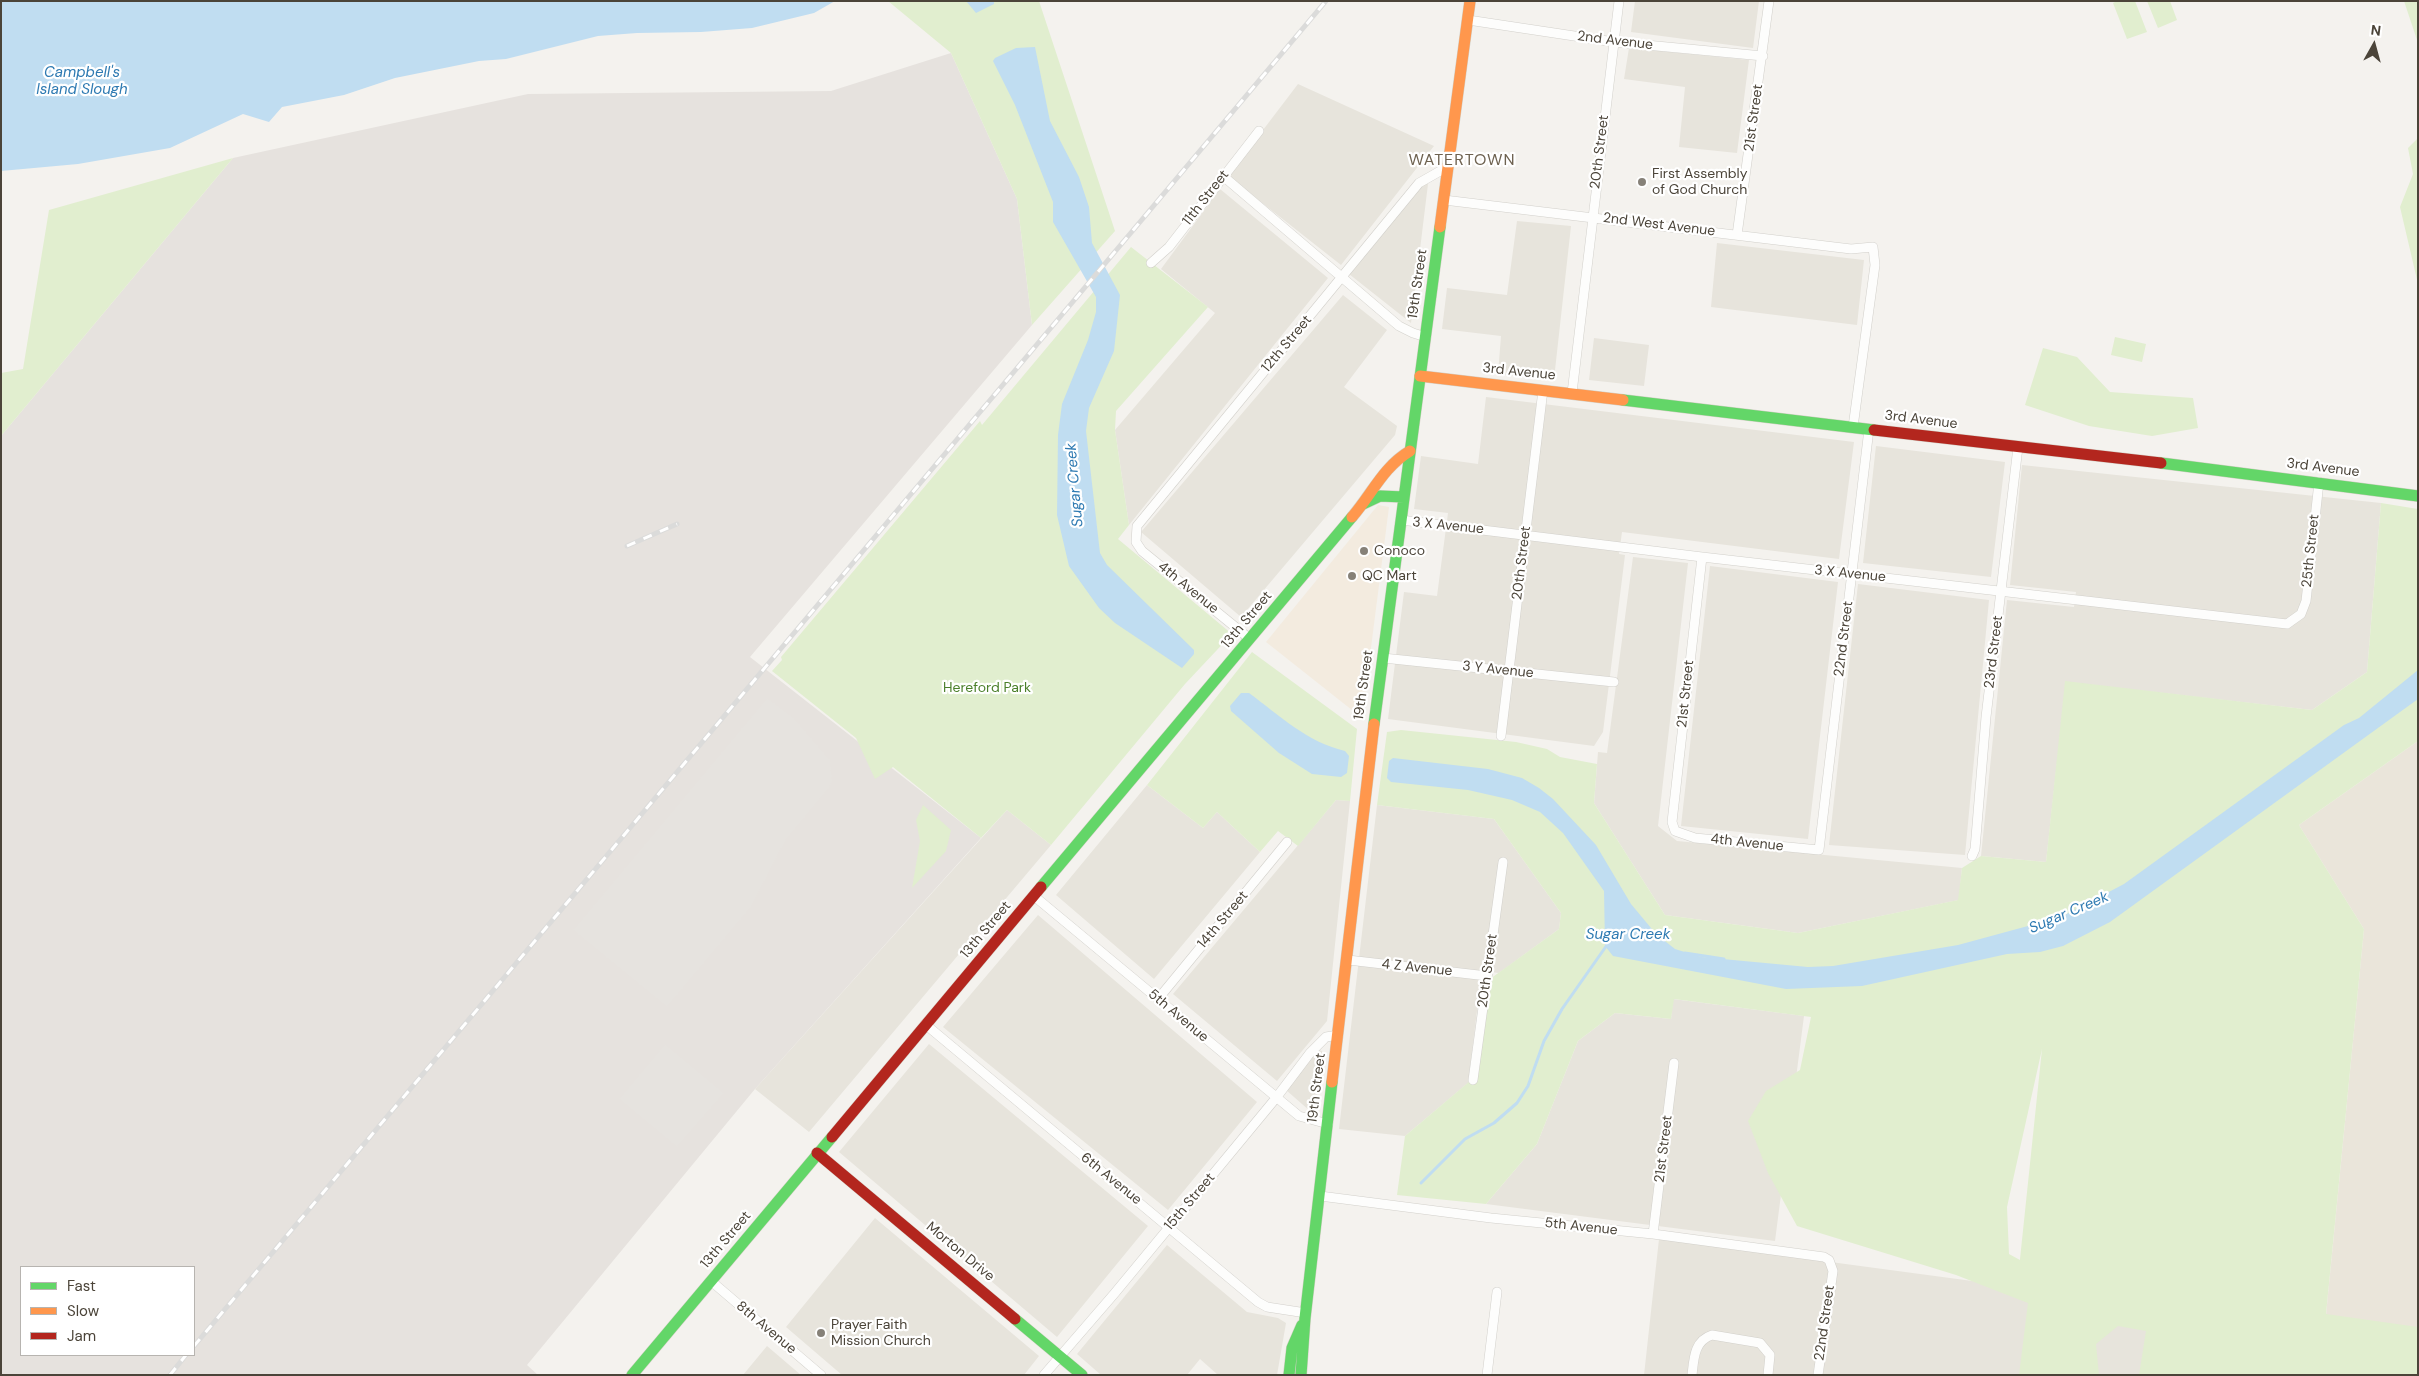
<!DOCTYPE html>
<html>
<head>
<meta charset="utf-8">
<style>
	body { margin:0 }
	#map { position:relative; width:2419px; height:1376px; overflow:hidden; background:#f4f2ee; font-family:"DM Sans",sans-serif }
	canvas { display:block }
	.frame { position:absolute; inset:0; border:2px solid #4b4439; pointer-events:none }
	.legend { position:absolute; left:20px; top:1266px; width:175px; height:90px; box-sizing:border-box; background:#fff; border:1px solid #b7b4b0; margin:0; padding:6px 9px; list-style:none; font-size:15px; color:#4b4439 }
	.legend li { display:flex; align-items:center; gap:10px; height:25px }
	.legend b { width:25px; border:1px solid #b7b4b0 }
	.north { position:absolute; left:2349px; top:20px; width:50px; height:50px; -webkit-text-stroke:4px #fff; paint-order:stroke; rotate:7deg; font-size:14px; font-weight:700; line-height:20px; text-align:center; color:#4b4439 }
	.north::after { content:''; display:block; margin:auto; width:18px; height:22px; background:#4b4439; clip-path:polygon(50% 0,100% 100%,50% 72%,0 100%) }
</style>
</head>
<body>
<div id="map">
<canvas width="2419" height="1376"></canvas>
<div class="frame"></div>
<ul class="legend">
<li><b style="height:6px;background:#63d668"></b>Fast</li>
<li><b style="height:6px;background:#ff974d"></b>Slow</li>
<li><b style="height:6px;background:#b3261e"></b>Jam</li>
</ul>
<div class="north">N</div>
</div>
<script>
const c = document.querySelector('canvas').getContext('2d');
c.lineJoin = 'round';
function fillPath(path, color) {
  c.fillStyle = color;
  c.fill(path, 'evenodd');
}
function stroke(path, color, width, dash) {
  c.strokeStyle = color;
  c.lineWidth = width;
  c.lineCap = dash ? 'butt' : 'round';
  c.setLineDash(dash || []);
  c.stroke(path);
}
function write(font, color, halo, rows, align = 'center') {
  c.font = font + ' "DM Sans",sans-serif';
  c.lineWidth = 4.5;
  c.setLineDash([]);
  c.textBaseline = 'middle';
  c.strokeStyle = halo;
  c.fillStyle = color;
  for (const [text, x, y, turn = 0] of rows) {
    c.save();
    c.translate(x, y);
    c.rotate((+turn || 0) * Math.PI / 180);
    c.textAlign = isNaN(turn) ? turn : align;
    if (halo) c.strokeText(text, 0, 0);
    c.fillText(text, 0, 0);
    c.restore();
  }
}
fillPath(new Path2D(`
	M1635,1H1759L1753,48L1631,32Z
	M1629,48L1749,60L1737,153L1679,147L1685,87L1624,79Z
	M1298,84L1434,146L1341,265L1228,176Z
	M1422,184H1428L1411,323L1349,274Z
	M1220,189L1328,278L1129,525L1115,430L1215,313L1161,269Z
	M1517,221L1571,226L1554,379L1498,374L1501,336L1442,329L1447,288L1507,295Z
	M1717,243L1864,260L1857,325L1711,307Z
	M1343,295L1387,330L1344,387L1397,426L1395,435L1241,617L1141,532Z
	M1594,338L1649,345L1644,386L1589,380Z
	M1486,397L1854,442L1839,559L1622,532L1619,554L1625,555L1603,732L1594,746L1388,719L1404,592L1437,596L1448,513L1414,509L1421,456L1478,464Z
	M1876,446L2005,462L1991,577L1863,563Z
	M2022,465L2381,503L2367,672L2312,710L2066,682L2046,862L1981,856L2007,600L2074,607L2076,592L2010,585Z
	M1633,557L1688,563L1658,826L1677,841L1962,868L1959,900L1798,933L1665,915L1594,803L1598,752L1607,753Z
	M1710,566L1838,582L1808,839L1681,826Z
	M1858,584L1989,600L1965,855L1829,845Z
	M1147,785L1203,828L1217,812L1260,852L1154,979L1056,895Z
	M1336,800L1350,801L1327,1021L1277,1081L1173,994Z
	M1377,805L1494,819L1561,913L1559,929L1499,973L1482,971L1468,1083L1405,1136L1339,1129Z
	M1007,810L1051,845L809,1132L755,1089Z
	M1038,915L1257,1102L1168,1210L943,1027Z
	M1673,999L1804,1016L1775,1241L1486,1204L1537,1144L1578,1041L1615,1013L1671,1019Z
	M929,1044L1148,1226L1057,1337L839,1152Z
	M1318,1050L1322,1051L1316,1109L1310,1111L1286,1090Z
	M875,1218L1039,1356L1024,1375H842L786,1327Z
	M1659,1239L2017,1287L2418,1375H1644Z
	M1167,1245L1247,1312L1278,1318L1286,1323L1277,1375H1218L1200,1359L1187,1375H1101L1077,1354Z
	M767,1346L801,1375H743Z`), '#e7e4dc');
fillPath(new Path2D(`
	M1378,505L1389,507L1362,718L1266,642Z`), '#f3ebdf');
fillPath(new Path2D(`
	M951,53L1017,199L1032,325L750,657L981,838L755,1089L527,1365L538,1375H1V436L233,158L528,94L831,91ZM21,1267H194V1355H21Z`), '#e6e2de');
fillPath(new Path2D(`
	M2418,741V1336L2325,1325L2364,929L2299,825Z`), '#eae5da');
fillPath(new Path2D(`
	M888,1H1039L1115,231L1032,325L1017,199L951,53Z
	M2117,1H2135L2147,32L2127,39L2113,3Z
	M2147,1H2170L2177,20L2158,28Z
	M2404,1H2418V43Z
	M2418,138V284L2400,207L2413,174L2408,148Z
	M233,158L1,436V373L23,369L49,210Z
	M1131,247L1208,307L1116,411L1115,430L1129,525L1118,539L1232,634L1185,684L1051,845L1007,810L981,838L893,767L875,779L856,738L772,671L782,660L781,657L980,421L982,425Z
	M2115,337L2146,344L2142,362L2111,355Z
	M2043,348L2077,357L2110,392L2193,398L2198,428L2152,436L2089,426L2025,405Z
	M2381,503L2418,509V741L2299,825L2364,929L2326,1314L2418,1327V1375H2139L2146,1331L2118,1326L2096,1344L2099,1375H2019L2028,1303L1956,1275L1797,1226L1768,1173L1748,1121L1766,1091L1800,1070L1811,1017L1674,999L1671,1019L1615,1013L1578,1041L1537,1144L1486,1204L1397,1195L1405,1136L1477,1075L1490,979L1559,929L1561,913L1494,819L1377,805L1387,732L1401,730L1516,742L1547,749L1560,757L1597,764L1594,803L1665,915L1798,933L1958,900L1962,868L1981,856L2046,862L2065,681L2312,710L2367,672ZM2042,1049L2020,1259V1260L2009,1254L2007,1207Z
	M1252,652L1357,729L1350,801L1336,800L1298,846L1278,831L1260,852L1217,812L1203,828L1147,785Z
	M923,805L951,830L946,851L912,888L920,841L916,820Z`), '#e1eecf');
fillPath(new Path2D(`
	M767,698L794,718L830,760L832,781L829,788L785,841L751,907L667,1007L573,930Z
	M665,1044L724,1093L677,1147L619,1099Z`), '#e6e3df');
fillPath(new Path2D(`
	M1,1H835L814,13L752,28L701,32L637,33L598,36L506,59L479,61L395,78L344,95L282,107L269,122L243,114L170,148L78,164L1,171Z
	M966,1H994V4L976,13Z
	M1035,47L1050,121L1079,177L1089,207L1092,243L1120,295L1114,351L1089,408L1086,431L1100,553L1107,565L1194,650V654L1182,668L1115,623L1099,608L1069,566L1057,515L1058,435L1062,404L1088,340L1096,312V297L1053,222V202L1015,105L993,61L995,58L1016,48Z
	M2418,670V699L2110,922L2063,946L2040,952L2007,954L1862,986L1786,989L1613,956L1605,946L1604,891L1563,833L1540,812L1512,800L1468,790L1391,782L1387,778L1389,761L1393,758L1488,769L1522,778L1539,788L1553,799L1596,845L1631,904L1656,934L1675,949L1701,957L1808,967L1833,966L1958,945L2061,917L2124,884L2344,725L2359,718Z
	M1241,693H1249C1280,716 1307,742 1345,751L1349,756L1347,773L1341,777L1312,774L1279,753L1231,711L1230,706Z`), '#c0ddf1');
stroke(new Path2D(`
	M1685,953L1724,959
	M1421,1183L1465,1139L1494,1123L1517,1103L1528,1086L1544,1041L1562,1009L1607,945`), '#c0ddf1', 3);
const street = new Path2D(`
	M1468,20L1614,42L1763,56
	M1223,176L1399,326L1413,333L1426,337
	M1444,200L1851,249L1873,247L1875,265L1853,427
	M1737,235L1769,1
	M1151,263L1169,247L1259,131
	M1572,393L1619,1
	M1401,520L1702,557L2287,624L2301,614L2306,601L2319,482
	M1702,557L1672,822L1675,831L1695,838L1819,850L1869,429
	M1250,639L1142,551L1136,542L1137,526L1419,183L1449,166
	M1383,658L1614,682
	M1501,736L1543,390
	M1972,856L1975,849L1986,717L2018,447
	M1034,896L1299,1116L1328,1124
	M1348,960L1487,976
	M1158,999L1287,842
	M925,1024L1258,1302L1267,1307L1306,1313
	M1473,1080L1503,862
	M1320,1196L1491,1218L1653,1234L1824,1257L1829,1260L1833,1271L1818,1375
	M1653,1234L1674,1063
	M711,1281L821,1375
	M1044,1375L1114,1294L1276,1098L1310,1053L1326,1037L1338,1035
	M1487,1375L1497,1292
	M1692,1375C1694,1358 1694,1341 1712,1335L1760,1343L1770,1355L1768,1375`);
const fast = new Path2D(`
	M1623,400L1874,430
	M2161,463L2418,496
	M1363,504L1380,496L1404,497
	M1374,724L1440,227
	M1041,887L1352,517
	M1015,1319L1082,1375
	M632,1375L832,1137
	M1289,1375L1292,1348L1302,1325
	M1301,1375L1305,1318L1332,1082`);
const slow = new Path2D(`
	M1440,227L1470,1
	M1420,376L1623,400
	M1352,517C1372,494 1383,467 1410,451
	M1332,1082L1374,724`);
const jam = new Path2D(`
	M1874,430L2161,463
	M832,1137L1041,887
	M817,1153L1015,1319`);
stroke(street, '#d2d0cb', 10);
stroke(fast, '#d3cfc5', 12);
stroke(slow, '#d3cfc5', 12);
stroke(jam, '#d3cfc5', 12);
stroke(street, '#fdfdfc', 9);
stroke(fast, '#63d668', 11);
stroke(slow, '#ff974d', 11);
stroke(jam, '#b3261e', 11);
const rail = new Path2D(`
	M627,546L677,524
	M194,1346L1326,1
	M170,1375L186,1355`);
stroke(rail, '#dbdbda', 5);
stroke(rail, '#fff', 3, [9]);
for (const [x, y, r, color] of [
	[1642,182,5,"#868178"],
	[1364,551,5,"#868178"],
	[1352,576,5,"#868178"],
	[821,1333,5,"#868178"]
]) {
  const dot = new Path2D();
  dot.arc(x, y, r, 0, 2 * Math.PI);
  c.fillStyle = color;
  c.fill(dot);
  stroke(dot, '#fff', 2);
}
write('14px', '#4b4439', '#fff', [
	["2nd Avenue",1615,41,7],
	["21st Street",1754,118,-82],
	["20th Street",1600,152,-83],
	["11th Street",1206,198,-52],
	["2nd West Avenue",1659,225,7],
	["19th Street",1418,284,-82],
	["12th Street",1287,344,-50],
	["3rd Avenue",1519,372,6],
	["3rd Avenue",1921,420,7],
	["3rd Avenue",2323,468,7],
	["3 X Avenue",1448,526,6],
	["25th Street",2311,551,-84],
	["20th Street",1522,563,-83],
	["3 X Avenue",1850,574,6],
	["4th Avenue",1188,588,39],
	["13th Street",1247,620,-50],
	["22nd Street",1844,639,-83],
	["23rd Street",1994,652,-83],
	["3 Y Avenue",1498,670,6],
	["19th Street",1364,685,-82],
	["21st Street",1686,694,-84],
	["4th Avenue",1747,843,6],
	["14th Street",1223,920,-50],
	["13th Street",986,930,-50],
	["4 Z Avenue",1417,968,6],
	["20th Street",1488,971,-82],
	["5th Avenue",1178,1016,40],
	["19th Street",1317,1088,-83],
	["21st Street",1664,1149,-83],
	["6th Avenue",1111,1179,39],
	["15th Street",1190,1202,-50],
	["5th Avenue",1581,1227,6],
	["13th Street",726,1240,-50],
	["Morton Drive",960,1252,40],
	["22nd Street",1825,1323,-82],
	["8th Avenue",766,1328,40]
]);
write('14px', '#4b4439', '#fff', [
	["First Assembly",1652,174],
	["of God Church",1652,190],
	["Conoco",1374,551],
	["QC Mart",1362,576],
	["Prayer Faith",831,1325],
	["Mission Church",831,1341]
], 'left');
write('14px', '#4a7f2a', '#fff', [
	["Hereford Park",987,688]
]);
write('italic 15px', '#2e7ab2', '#fff', [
	["Campbell's",82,73],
	["Island Slough",82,90],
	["Sugar Creek",1075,485,-95],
	["Sugar Creek",2069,913,-23],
	["Sugar Creek",1628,935]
]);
c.letterSpacing = '1px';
write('16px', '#6e6250', '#fff', [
	["WATERTOWN",1462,161]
]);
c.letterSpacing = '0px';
</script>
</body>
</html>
